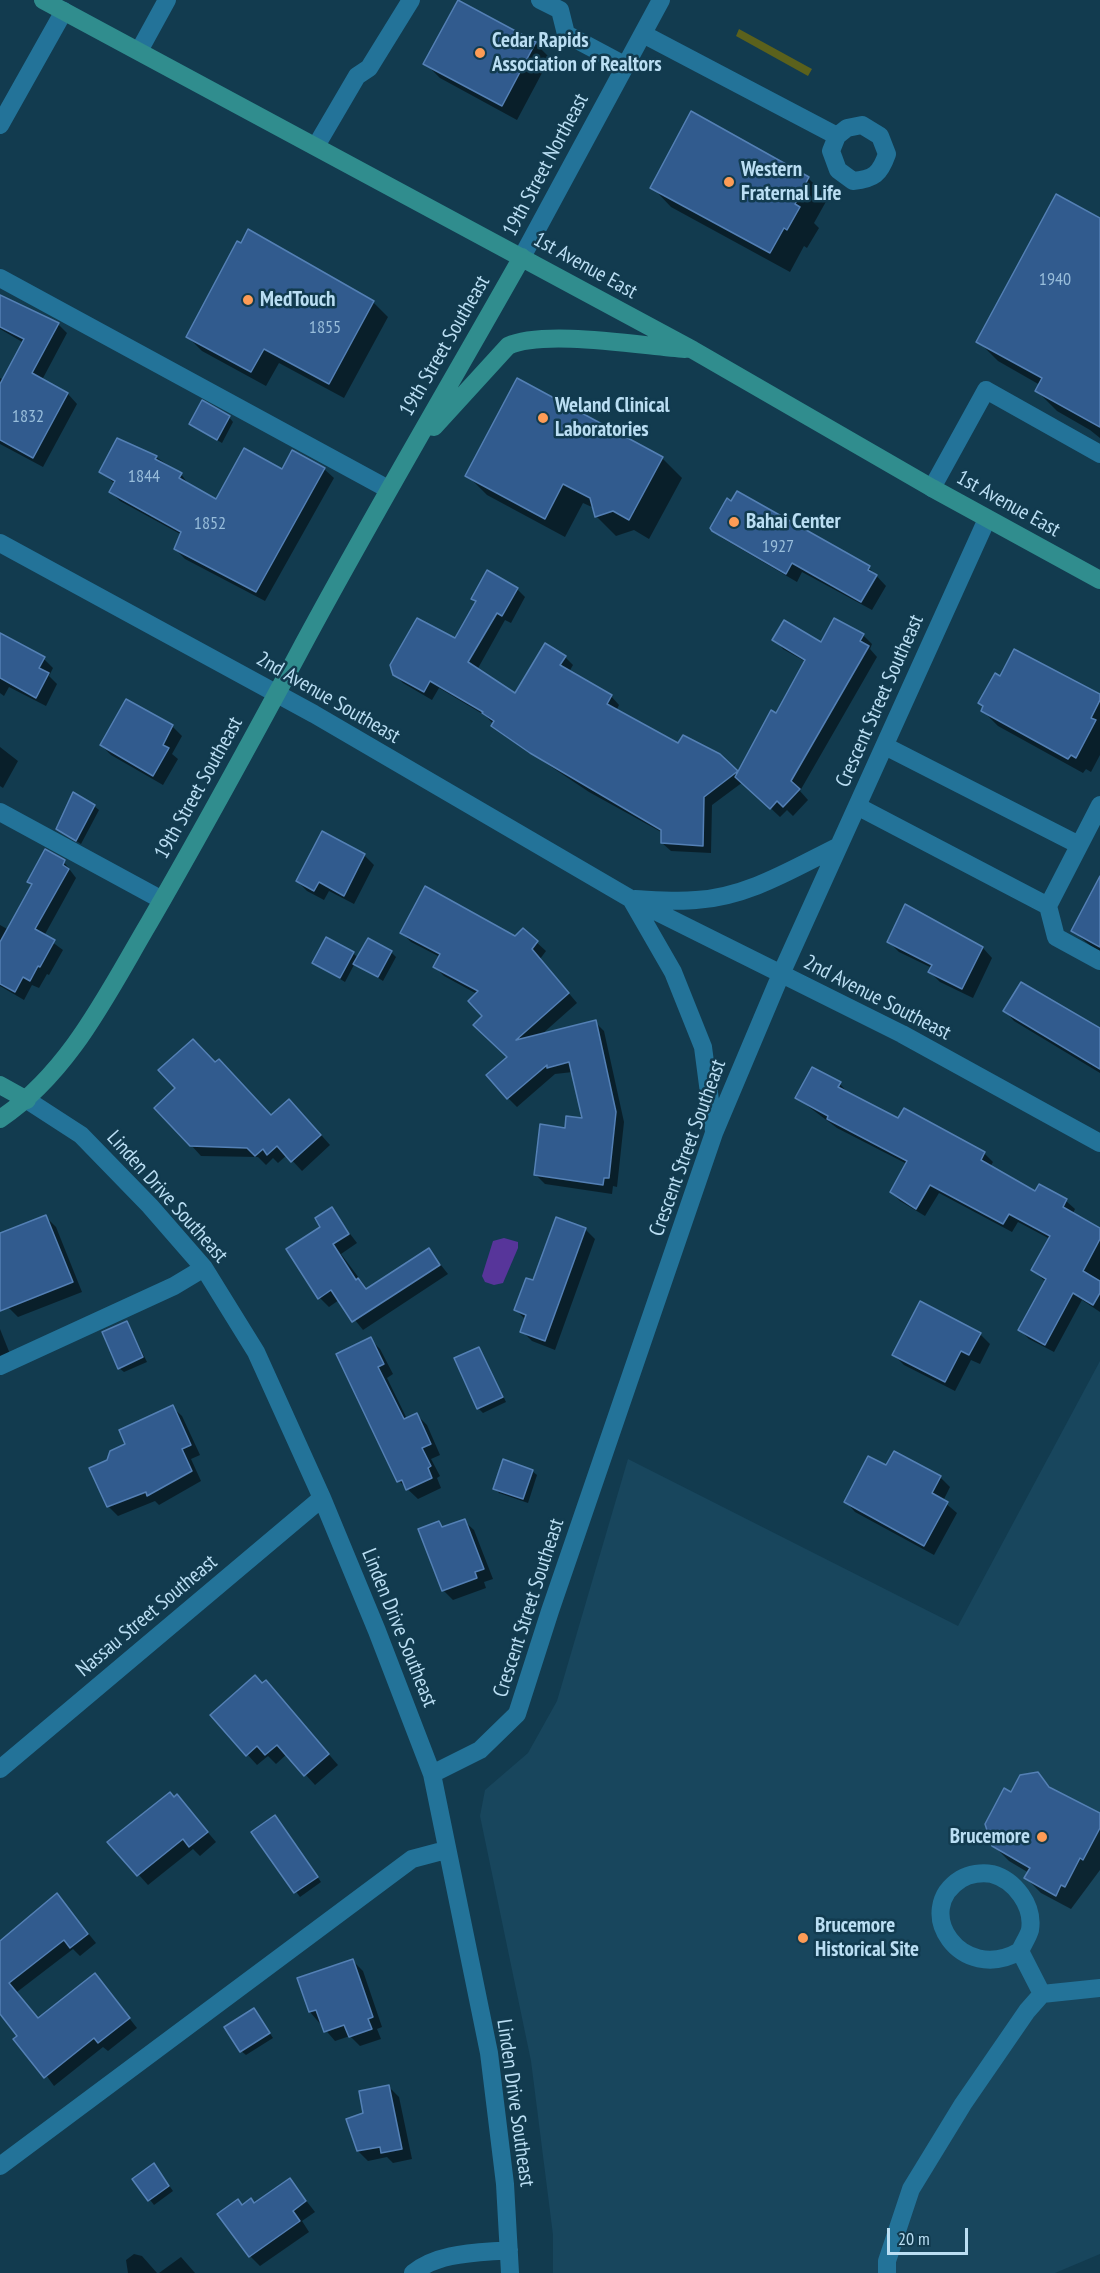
<!DOCTYPE html>
<html>
<head>
<meta charset="utf-8">
<style>
	body { margin:0 }
	#map { position:relative; width:1100px; height:2273px; overflow:hidden; background:#123b4f; font-family:"PT Sans Narrow",sans-serif }
	canvas { display:block }
	.scale { position:absolute; left:887px; top:2228px; width:81px; height:27px; box-sizing:border-box; border:3px solid #badef3; border-top:0; padding-left:8px; font-size:18px; line-height:21px; white-space:nowrap; color:#badef3; -webkit-text-stroke:4px #123b4f; paint-order:stroke }
</style>
</head>
<body>
<div id="map">
<canvas width="1100" height="2273"></canvas>
<div class="scale">20 m</div>
</div>
<script>
const c = document.querySelector('canvas').getContext('2d');
c.lineJoin = 'round';
function fillPath(path, color) {
  c.fillStyle = color;
  c.fill(path, 'evenodd');
}
function stroke(path, color, width, dash) {
  c.strokeStyle = color;
  c.lineWidth = width;
  c.lineCap = dash ? 'butt' : 'round';
  c.setLineDash(dash || []);
  c.stroke(path);
}
function write(font, color, halo, rows, align = 'center') {
  c.font = font + ' "PT Sans Narrow",sans-serif';
  c.lineWidth = 5;
  c.setLineDash([]);
  c.textBaseline = 'middle';
  c.strokeStyle = halo;
  c.fillStyle = color;
  for (const [text, x, y, turn = 0] of rows) {
    c.save();
    c.translate(x, y);
    c.rotate((+turn || 0) * Math.PI / 180);
    c.textAlign = isNaN(turn) ? turn : align;
    if (halo) c.strokeText(text, 0, 0);
    c.fillText(text, 0, 0);
    c.restore();
  }
}
fillPath(new Path2D(`
	M1100,1361V2254L1055,2273H553V2235L531,2061L480,1816L485,1790L528,1753L557,1701L628,1459L958,1626Z`), '#18465d');
fillPath(new Path2D(`
	M739,29L812,69L808,76L736,36Z`), '#5b611c');
fillPath(new Path2D(`
	M504,1238L518,1242V1248L503,1283L494,1285L485,1282L482,1276L493,1241Z`), '#57359a');
fillPath(new Path2D(`
	M535,43L550,58L517,120L440,78L425,63Z
	M808,178L828,198L814,223L819,228L807,248L804,246L790,272L671,207L652,187Z
	M1100,221V438L1090,430L1057,411L1037,391L1040,385L998,361L978,341Z
	M249,231L373,302L388,317L344,398L279,363L266,386L202,351L187,336Z
	M0,308L30,313L32,310L58,324L67,333L42,380L68,394L77,404L43,467L0,444V378L4,380L24,343L0,329Z
	M229,417L233,422L222,443L191,424Z
	M156,457L181,474L189,485L217,501L282,471L324,469L334,478L265,601L185,559L175,549L182,535L120,501L111,492L115,484L101,472Z
	M662,458L682,478L649,539L634,530L616,536L596,516L594,508L583,503L565,537L487,495L467,475Z
	M712,528L869,568L886,586L872,610L802,572L797,582L722,538Z
	M517,589L525,597L511,623L505,620L477,670L516,695L565,657L573,665L569,672L611,696L619,705L616,711L679,745L719,756L739,773L777,715L806,662L783,649L774,639L822,645L863,635L872,644L870,649L877,657L800,791L808,800L793,816L787,810L780,817L743,782L712,805L711,853L671,851L662,843L663,833L589,792L502,734L486,716L439,688L432,700L403,683L394,674L456,640L477,602L473,598Z
	M0,635L44,659L53,668L49,676L57,684L46,706L9,687L4,696L0,693Z
	M1000,678L1100,696V755L1091,772L1086,769L1083,773L998,726L983,711L984,708L980,703Z
	M172,726L182,736L172,754L178,759L163,785L111,755L101,745Z
	M0,747L18,761L3,788L0,786Z
	M94,806L99,810L81,844L57,829Z
	M46,851L64,862L76,878L44,936L63,950L49,975L47,974L39,988L32,985L24,1000L0,986V925L9,930L33,885L29,881Z
	M364,855L374,865L354,904L329,891L324,900L307,891L297,881Z
	M1100,879V954L1072,930Z
	M906,906L983,948L992,958L973,998L940,982L930,972L932,968L899,952L889,942Z
	M523,930L546,951L540,959L577,1003L541,1035L595,1022L604,1031L624,1122L617,1187L613,1186L612,1194L545,1184L536,1175L566,1129L584,1119L573,1072L555,1074L517,1107L508,1098L509,1058L484,1016L477,994L444,976L435,967L440,957L411,942L402,933L516,938Z
	M391,952L396,957L383,981L355,963L345,982L314,963L353,953L358,958Z
	M1005,1011L1100,1031V1073L1014,1021Z
	M840,1084L848,1093L899,1120L984,1153L993,1162L990,1167L1035,1193L1039,1186L1066,1201L1075,1209L1072,1215L1100,1230V1312L1082,1300L1054,1352L1029,1339L1020,1330L1046,1282L1032,1270L1050,1239L1018,1222L1012,1232L939,1193L925,1216L900,1201L891,1192L907,1164L837,1128L797,1098Z
	M299,1110L330,1145L302,1171L287,1155L278,1163L273,1158L266,1165L258,1157L201,1156L191,1145Z
	M331,1209L357,1243L341,1254L368,1290L429,1250L448,1274L363,1330L339,1300L329,1307L320,1298L322,1228Z
	M46,1217L56,1227L82,1292L18,1317L8,1307L0,1286V1235Z
	M585,1229L595,1239L555,1350L532,1341L522,1331L526,1320L516,1310L534,1282Z
	M127,1322L147,1362L124,1372L119,1368Z
	M0,1329L10,1354L0,1358Z
	M980,1334L990,1344L980,1364L971,1360L955,1391L904,1365L894,1355Z
	M370,1339L380,1349L393,1374L387,1378L407,1419L417,1415L427,1425L440,1455L431,1459L440,1476L437,1478L441,1488L418,1499L399,1481Z
	M479,1348L506,1402L483,1413L478,1408Z
	M172,1407L182,1416L200,1455L191,1459L201,1481L159,1505L155,1501L118,1516L108,1506L127,1445Z
	M886,1468L940,1477L950,1487L943,1501L957,1513L934,1555L855,1512L846,1502Z
	M532,1471L537,1475L528,1503L499,1493L495,1488Z
	M464,1521L474,1530L493,1579L484,1582L486,1588L453,1600L443,1590L439,1523L444,1528Z
	M266,1682L338,1765L315,1785L287,1754L276,1764L268,1756L257,1765L212,1716Z
	M1038,1774L1055,1792L1100,1814V1870L1071,1909L1041,1893L1026,1878L1029,1873L1009,1861L993,1845L1012,1794Z
	M177,1796L216,1842L200,1856L193,1849L148,1885L109,1842Z
	M279,1822L321,1882L300,1897L253,1833Z
	M57,1895L96,1943L80,1956L73,1949L17,1992L39,2019L95,1975L137,2028L108,2051L103,2047L54,2086L0,2012V1943Z
	M353,1961L363,1971L382,2027L377,2029L381,2039L360,2046L350,2036L335,2041L310,2012Z
	M254,2010L273,2038L246,2055L241,2051Z
	M389,2087L399,2097L412,2159L393,2163L387,2157L368,2161L358,2151L365,2113Z
	M158,2170L173,2191L154,2205L134,2179Z
	M290,2180L315,2212L302,2221L309,2232L260,2266L250,2256L242,2206L251,2200L255,2204Z
	M134,2254L142,2256L157,2273H128L126,2260Z
	M181,2257L195,2273H159Z`), '#0007');
const building = new Path2D(`
	M458,0L536,42L502,106L423,64Z
	M691,111L809,177L795,204L800,207L787,230L784,228L770,253L650,188Z
	M1056,194L1100,218V427L1035,391L1042,378L976,342Z
	M248,229L374,301L329,384L264,349L251,372L186,337L237,241L241,243Z
	M0,295L59,323L32,373L68,393L33,458L0,440V384L24,339L0,327Z
	M517,378L663,457L629,520L613,511L595,517L590,498L563,484L545,519L465,476Z
	M202,400L230,416L217,440L189,424Z
	M117,438L157,456L155,459L182,473L179,478L216,499L244,448L282,469L292,450L325,468L256,592L174,549L181,532L109,492L115,481L99,472Z
	M737,491L870,566L868,570L877,575L861,602L792,563L786,574L712,531L710,528L727,498L731,501Z
	M487,570L518,588L502,616L497,613L468,662L515,693L545,643L566,656L560,665L612,695L607,704L678,743L683,735L720,754L738,771L704,797L703,846L661,843V830L530,753L491,726L494,721L482,713L483,712L430,681L424,692L393,675L390,665L417,618L455,638L476,601L471,599Z
	M834,618L864,634L860,641L869,646L791,781L800,789L783,807L777,801L770,809L735,777L771,710L776,713L805,660L772,640L784,620L821,642Z
	M0,633L45,657L39,668L49,673L36,698L0,678Z
	M1014,649L1100,694V700L1091,718L1096,720L1076,758L1071,755L1068,759L981,711L983,706L978,703L995,673L1000,676Z
	M126,699L173,725L163,745L169,748L153,776L100,745Z
	M73,792L95,805L76,841L56,829Z
	M322,831L365,854L344,896L319,882L314,891L296,881Z
	M45,849L65,860L63,865L69,869L35,929L55,940L40,967L38,966L30,981L23,977L15,992L0,984V942L32,884L27,882Z
	M1100,876V947L1071,931Z
	M425,886L515,936L523,928L538,941L532,949L569,993L516,1040L596,1020L616,1112L609,1178H604L603,1185L534,1175L540,1124L565,1128L566,1116L582,1118L569,1062L547,1068V1065L507,1099L486,1075L507,1057L473,1025L482,1016L468,1001L478,991L433,967L440,954L400,933Z
	M905,904L983,947L962,989L928,972L932,965L887,942Z
	M326,937L354,952L340,978L312,963Z
	M368,938L392,951L378,977L353,964Z
	M1021,982L1100,1028V1069L1003,1011Z
	M193,1039L215,1062L219,1059L271,1115L289,1099L321,1135L291,1162L277,1146L267,1155L263,1149L255,1156L247,1148L190,1146L154,1108L175,1088L158,1070Z
	M812,1067L841,1082L838,1087L898,1118L904,1108L985,1152L981,1160L1035,1191L1039,1184L1067,1199L1063,1207L1100,1228V1239L1083,1271L1100,1281V1293L1093,1305L1073,1293L1045,1345L1018,1330L1046,1279L1031,1270L1050,1236L1009,1214L1003,1224L930,1185L916,1209L890,1192L907,1161L827,1119L828,1116L795,1098Z
	M332,1207L349,1234L333,1244L356,1280L358,1278L366,1289L429,1248L440,1265L352,1322L331,1290L318,1299L286,1249L320,1227L315,1218Z
	M46,1215L73,1282L0,1311V1233Z
	M556,1217L586,1228L545,1341L520,1332L526,1315L514,1310L526,1278L533,1280Z
	M920,1301L981,1333L969,1355L961,1351L945,1382L892,1355Z
	M127,1321L143,1357L118,1369L102,1332Z
	M371,1337L384,1364L378,1367L404,1419L417,1413L431,1444L422,1448L431,1466L428,1468L432,1478L406,1490L402,1480L397,1482L336,1354Z
	M479,1347L503,1397L477,1409L454,1358Z
	M173,1405L191,1445L182,1449L192,1471L147,1496L146,1492L107,1507L89,1468L107,1460L110,1451L125,1444L119,1430Z
	M894,1451L941,1476L932,1493L948,1502L924,1546L844,1502L868,1456L886,1465Z
	M503,1459L533,1470L523,1499L493,1489Z
	M465,1519L484,1569L475,1572L477,1578L442,1591L418,1529L439,1521L442,1527Z
	M255,1675L262,1683L266,1680L329,1754L304,1776L277,1745L265,1755L257,1746L246,1756L210,1715Z
	M1038,1772L1049,1787L1100,1813V1828L1083,1860L1080,1858L1065,1887L1061,1885L1056,1896L1024,1878L1030,1868L992,1846L985,1824L1004,1788L1011,1792L1020,1775Z
	M170,1792L174,1797L177,1794L208,1832L189,1847L183,1839L137,1876L107,1842Z
	M275,1815L318,1877L294,1893L251,1832Z
	M57,1893L88,1934L70,1948L64,1940L9,1983L38,2018L95,1973L130,2018L98,2043L94,2038L44,2078L13,2039L17,2036L0,2014V1941Z
	M353,1959L373,2017L368,2019L372,2029L349,2037L344,2025L324,2032L316,2010L309,2012L297,1978Z
	M254,2008L270,2033L240,2052L224,2027Z
	M389,2085L402,2149L381,2153L380,2147L357,2151L346,2119L363,2113L359,2091Z
	M154,2163L169,2186L148,2201L132,2179Z
	M290,2178L306,2201L293,2211L300,2221L249,2257L217,2214L238,2199L242,2205L251,2198L254,2203Z`);
fillPath(building, '#315b8e');
stroke(building, '#5480b5', 1.5);
stroke(new Path2D(`
	M540,0L560,10L566,34L626,66
	M643,34L837,136L831,151L838,170L853,181C874,179 880,174 887,154L880,136L862,125L847,128L837,136
	M139,51L167,0
	M0,125L64,11
	M316,146L357,76L369,68L411,0
	M522,257L661,0
	M0,278L388,489
	M932,488L986,390L1100,454
	M0,543L314,714L631,899L902,1034L1100,1143
	M885,746L1079,845
	M1100,805L1048,906L1056,937L1100,961
	M857,806L1048,906
	M0,812L162,900
	M631,899L673,972L703,1047L714,1131
	M635,899C655,900 676,902 696,900C748,897 794,868 839,846
	M27,1100L81,1135L150,1206L204,1268L256,1352L322,1498L377,1631L432,1774L489,2053L505,2184L510,2273
	M0,1366L174,1286L204,1268
	M0,1769L322,1498
	M432,1774L480,1750L517,1714L550,1611L714,1133L781,974L987,519
	M1020,1951C961,1985 911,1910 961,1879C969,1874 982,1872 992,1874C1015,1880 1034,1906 1030,1930C1028,1937 1023,1944 1020,1951L1042,1994
	M0,2166L412,1859L446,1850
	M413,2273C439,2252 477,2253 509,2250
	M887,2273V2261L911,2189L963,2104L1027,2011L1042,1994L1100,1988`), '#237399', 18);
stroke(new Path2D(`
	M43,0L693,350L932,488L1100,580
	M434,427L508,346C544,329 642,346 685,349
	M0,1085L27,1100
	M0,1119C70,1072 107,994 149,923C200,835 249,745 297,656C369,521 447,390 522,257`), '#308d8e', 18);
for (const [x, y, r, color] of [
	[480,53,6,"#fd9c56"],
	[729,182,6,"#fd9c56"],
	[248,300,6,"#fd9c56"],
	[543,418,6,"#fd9c56"],
	[734,522,6,"#fd9c56"],
	[1042,1837,6,"#fd9c56"],
	[803,1938,6,"#fd9c56"]
]) {
  const dot = new Path2D();
  dot.arc(x, y, r, 0, 2 * Math.PI);
  c.fillStyle = color;
  c.fill(dot);
  stroke(dot, '#123b4f', 2);
}
write('18px', '#98bdda', null, [
	["1940",1055,280],
	["1855",325,328],
	["1832",28,417],
	["1844",144,477],
	["1852",210,524],
	["1927",778,547]
]);
write('bold 21px', '#badef3', '#123b4f', [
	["Cedar Rapids",492,41],
	["Association of Realtors",492,65],
	["Western",741,170],
	["Fraternal Life",741,194],
	["MedTouch",260,300],
	["Weland Clinical",555,406],
	["Laboratories",555,430],
	["Bahai Center",746,522],
	["Brucemore",1030,1837,"right"],
	["Brucemore",815,1926],
	["Historical Site",815,1950]
], 'left');
write('21px', '#badef3', '#123b4f', [
	["19th Street Northeast",546,165,-62],
	["1st Avenue East",585,266,29],
	["19th Street Southeast",445,346,-60],
	["1st Avenue East",1008,504,29],
	["2nd Avenue Southeast",328,698,30],
	["Crescent Street Southeast",880,701,-66],
	["19th Street Southeast",199,788,-61],
	["2nd Avenue Southeast",877,998,27],
	["Crescent Street Southeast",688,1148,-70],
	["Linden Drive Southeast",167,1197,48],
	["Crescent Street Southeast",529,1608,-72],
	["Nassau Street Southeast",147,1616,-40],
	["Linden Drive Southeast",399,1628,68],
	["Linden Drive Southeast",515,2103,82]
]);
</script>
</body>
</html>
